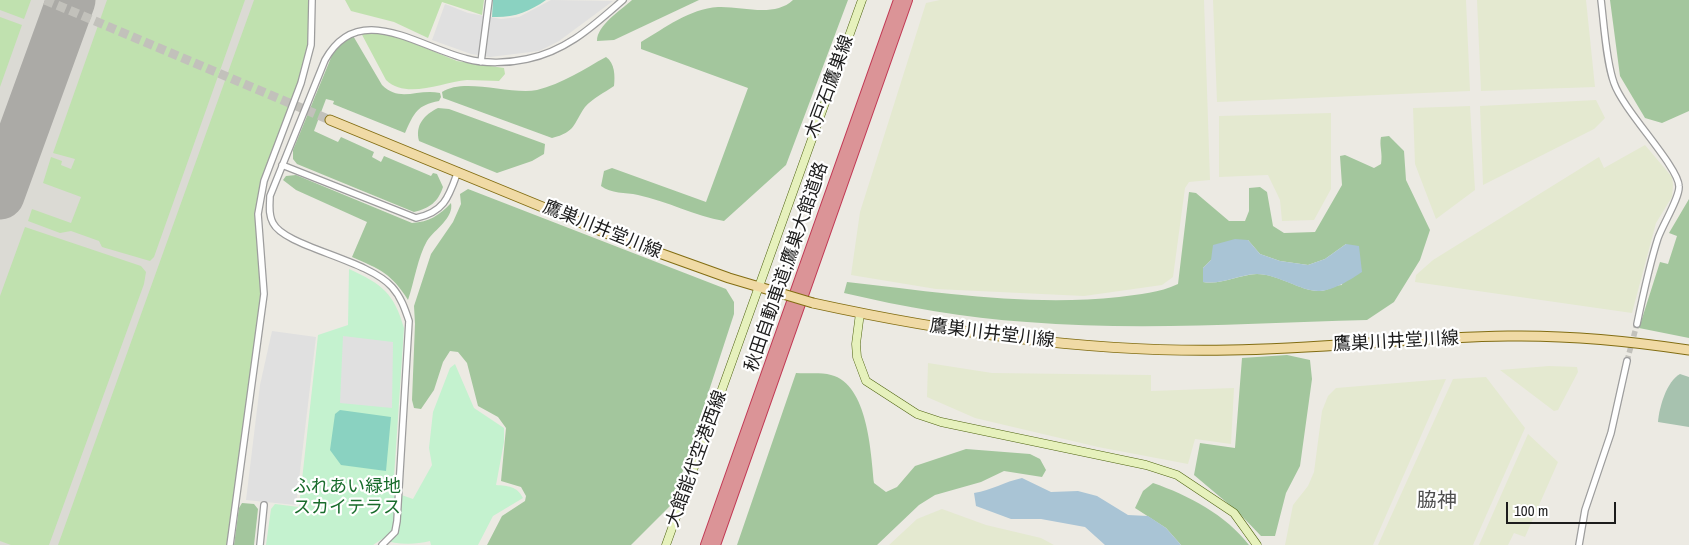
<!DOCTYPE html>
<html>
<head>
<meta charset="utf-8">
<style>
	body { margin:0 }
	#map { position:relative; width:1689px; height:545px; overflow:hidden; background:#eceae3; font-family:"Archivo Narrow",sans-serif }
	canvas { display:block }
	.scale { position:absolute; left:1506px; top:502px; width:110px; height:22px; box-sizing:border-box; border:2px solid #1c1c1c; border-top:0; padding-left:6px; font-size:15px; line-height:18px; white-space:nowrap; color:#1c1c1c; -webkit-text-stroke:4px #fff; paint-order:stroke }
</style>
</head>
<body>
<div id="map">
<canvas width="1689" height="545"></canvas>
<div class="scale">100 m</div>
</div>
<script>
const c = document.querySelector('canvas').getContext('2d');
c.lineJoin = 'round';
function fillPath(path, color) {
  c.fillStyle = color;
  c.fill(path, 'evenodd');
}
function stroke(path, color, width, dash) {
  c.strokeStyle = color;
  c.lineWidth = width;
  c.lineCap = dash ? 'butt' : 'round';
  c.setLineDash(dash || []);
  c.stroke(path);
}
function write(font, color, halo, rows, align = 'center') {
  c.font = font + ' "Archivo Narrow","Noto Sans JP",sans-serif';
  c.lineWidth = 4.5;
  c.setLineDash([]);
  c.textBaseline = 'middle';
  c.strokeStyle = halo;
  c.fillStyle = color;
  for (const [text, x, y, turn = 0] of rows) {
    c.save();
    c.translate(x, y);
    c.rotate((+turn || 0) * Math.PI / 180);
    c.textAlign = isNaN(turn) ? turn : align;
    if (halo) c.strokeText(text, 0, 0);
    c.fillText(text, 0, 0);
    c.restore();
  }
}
fillPath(new Path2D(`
	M0,0H306L263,163L253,211L222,545H0Z`), '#dbdad4');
fillPath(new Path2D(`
	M940,0H1204L1210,180L1189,182L1185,188L1173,277L1162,285L1084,296L936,289L851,275L860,212L926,3Z
	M1213,0H1466L1470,91L1217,102Z
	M1477,0H1586L1595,87L1481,91Z
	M1596,100L1605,118L1594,129L1483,185L1480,106Z
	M1470,106L1475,190L1436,219L1415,164L1413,108Z
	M1331,113V189L1314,220L1282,221L1280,200L1268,175L1219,177V116Z
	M1645,145L1672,177L1673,185L1672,197L1656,223L1632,313L1415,282L1416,275L1433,260L1599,157L1604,168Z
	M928,363L992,373L1151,375V391L1234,388L1231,444L1195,439L1188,464L1098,447L975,418L927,397Z
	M1549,366L1577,367L1578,372L1558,410L1554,411L1500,370Z
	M1486,377L1525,428L1473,545H1378L1453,379Z
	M1446,379L1373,545H1285L1293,505L1308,486L1314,472L1322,411L1328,396L1336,388Z
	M1528,434L1558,462L1525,537L1514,533L1508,545H1479Z
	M942,509L986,525L1041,538L1054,545H889L917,519Z`), '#e4e9d0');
fillPath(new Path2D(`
	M0,0H31L24,19L0,10Z
	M107,0H245L154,257L150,261L102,247L99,241L71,231L60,233L28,221L32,209L71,223L81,197L43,183L51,157L62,161L61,165L71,169L75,159L53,153Z
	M254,0H309L308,45L298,83L262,179L255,216L261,291L255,346L228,545H58Z
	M345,0H484L482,15L442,2L428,38L394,22L351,11Z
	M0,17L22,25L0,87Z
	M360,31H384L457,61L504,68L505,74L499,81C489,81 478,80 467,80C442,82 407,100 386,80Z
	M25,227L141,266L146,272L144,284L49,545H11L0,541V296Z`), '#c0e1af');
fillPath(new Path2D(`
	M632,0H699L614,40L597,41C597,25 621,10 632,0Z
	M793,0H848L786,165L724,221C695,216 667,201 638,195C625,192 611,194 601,186L604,171L612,168L706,202L748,88L641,49V42C665,28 689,9 718,7C742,6 774,18 793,0Z
	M1610,0H1689V111L1662,123L1645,118L1620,76Z
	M352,34L382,85C400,103 418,88 440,93L441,97L439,101C417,105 414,113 405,133L333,104L334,101L326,99L314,131L338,142L341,137L374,152L372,157L381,162L384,156L431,176L433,173L437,174L443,187C438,202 430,208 414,212L297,164L293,159V150L335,48Z
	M606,57C615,63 615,76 614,86C604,93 593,98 585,107C573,124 576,132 552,138L443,98L442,92C464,77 510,95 537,90C562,84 584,69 606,57Z
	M438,108L449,109L545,144L544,154L532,161L497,173L419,141C415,125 424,115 438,108Z
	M1389,136L1404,151L1406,180L1430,230L1420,260L1394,302L1367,320C1254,323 1140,331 1027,322C965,318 904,307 844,293L847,282C937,292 1029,307 1119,297C1140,294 1159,293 1178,284L1189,192L1196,193L1229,221H1245L1249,211V188L1260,187L1267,192L1273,226L1284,233L1315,232L1342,185L1340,156L1345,155L1374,168L1381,164C1383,153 1379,146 1381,137ZM1248,240L1260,254L1280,261L1308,265L1325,259L1346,244L1342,285C1334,285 1328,291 1320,291C1302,292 1279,274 1257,274C1238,275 1222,285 1203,282V268L1211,260Z
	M296,175L412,223C429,222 440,215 451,203C454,218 435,229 427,241C418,256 414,283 408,300C392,274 380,269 352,257L367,222L296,190L283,180L286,176Z
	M468,189L726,289L734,302V314L672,504L631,545H487L502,516L525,501L526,496L521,487L501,481L506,428L498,417L478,406L467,363L458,352L450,351L443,362L434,390L421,409L414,408L412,400L415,324L414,306L431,254L453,222L461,204L460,194Z
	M1689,199V338L1639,328L1660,262L1668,264L1677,236L1669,233Z
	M1287,355L1310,360L1312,379L1300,466L1286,493L1275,536H1261L1238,512L1194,475L1200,443L1235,448L1242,358Z
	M796,373C807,374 821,372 831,375C868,384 871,453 874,483L886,492L897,487L915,466L966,449L1030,454L1040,459L1046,470L1042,477L1004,471L981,482L935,495L919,505L877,545H737Z
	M1153,483C1188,495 1226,515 1249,545H1181L1166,528L1135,508L1143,491Z
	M242,503L254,504L258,509L254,545H234L239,508Z`), '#a3c69d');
fillPath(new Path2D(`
	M1680,374L1689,377V427L1658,422C1659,407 1667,381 1680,374Z`), '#a7c2af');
fillPath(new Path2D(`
	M349,269C382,284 394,293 404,328L393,492L413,499L432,465L429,448L433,412L450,368L455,364L474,408L504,428V442L496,485C508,486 517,486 523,498L493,516L478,545H431L430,541C414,545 396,545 382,539L373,545H266L271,509L275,504L299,507L318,335L348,325Z`), '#c4f2cf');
fillPath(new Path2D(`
	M493,0H546C529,12 513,18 492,17Z
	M340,410L391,417L386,471L341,465L330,450L335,414Z`), '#8ad2c1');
fillPath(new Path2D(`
	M551,0L613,1L559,41L539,51L490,57L471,54L432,40L445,4L468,13L501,19L519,17Z
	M272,331L316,337L296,505L246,500L260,385Z
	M343,336L393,342L392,408L340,403Z`), '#e0e0e0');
fillPath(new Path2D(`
	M1235,239L1248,240L1260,254L1280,261L1308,265L1325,259L1346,244L1359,246L1362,272C1352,279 1332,291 1320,291C1301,292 1279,274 1256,274C1238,275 1222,285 1203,282V268L1211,260L1213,245Z
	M1022,478L1051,492L1078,491L1097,496L1128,515L1148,516L1166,528L1181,545H1105L1085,527L1041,519H1011L976,506L974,493C992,490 1004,482 1022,478Z`), '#a9c4d5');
stroke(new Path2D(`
	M0,195L71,0`), '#abaaa6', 49);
stroke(new Path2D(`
	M1627,361L1637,324`), '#c2c1bb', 5.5, [5.5, 3]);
stroke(new Path2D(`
	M45,0L330,120`), '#c2c1bb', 9, [9, 4.5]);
const street = new Path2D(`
	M1601,0C1604,24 1606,61 1614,83C1623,110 1678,166 1679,186C1680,197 1663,224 1658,238C1649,266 1643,295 1637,324
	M481,62L489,0
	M282,165L416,218C445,212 449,196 458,171
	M230,545L264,294L258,214L264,181L301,83L311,45L312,0
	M260,545L264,505
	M382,545L395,532L397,521L409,321C405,309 401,297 392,287C367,259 285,247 273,223C268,214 270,205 270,196L325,60C358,0 416,46 467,59C485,64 509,63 527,59C567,51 594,25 623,0
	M1579,545L1585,510L1611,433L1627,361`);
const secondary = new Path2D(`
	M860,313L856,344L857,357L866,381L917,414L941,422L1146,465L1177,475L1234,513L1257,545
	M666,545L862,0`);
const primary = new Path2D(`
	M330,120L623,240L729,278L783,294
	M813,303C950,333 1090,353 1230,350C1323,349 1415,337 1508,336C1568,335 1630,341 1689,350`);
const highway = new Path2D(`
	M706,545L899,0
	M715,545L907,0`);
stroke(street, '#9d9d9d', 8);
stroke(secondary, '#4f6412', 9);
stroke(primary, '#826d12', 11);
stroke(highway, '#c13954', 12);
stroke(street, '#fff', 5.5);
stroke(secondary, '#e6f1bc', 8);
stroke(primary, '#f0daa5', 9);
stroke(highway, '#db9497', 10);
const primaryBridge = new Path2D(`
	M783,294L813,303`);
stroke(primaryBridge, '#826d12', 11, []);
stroke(primaryBridge, '#f0daa5', 9);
write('18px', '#1c1c1c', '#fff', [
	["木戸石鷹巣線",830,87,-70],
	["鷹巣川井堂川線",602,230,22],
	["秋田自動車道;鷹巣大館道路",787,267,-71],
	["鷹巣川井堂川線",992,334,7],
	["鷹巣川井堂川線",1396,342,-3],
	["大館能代空港西線",697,459,-70]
]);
write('18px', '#186c2b', '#fff', [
	["ふれあい緑地",347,487],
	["スカイテラス",347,508]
]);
write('20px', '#4f4f4f', '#fff', [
	["脇神",1437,502]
]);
</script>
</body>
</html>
